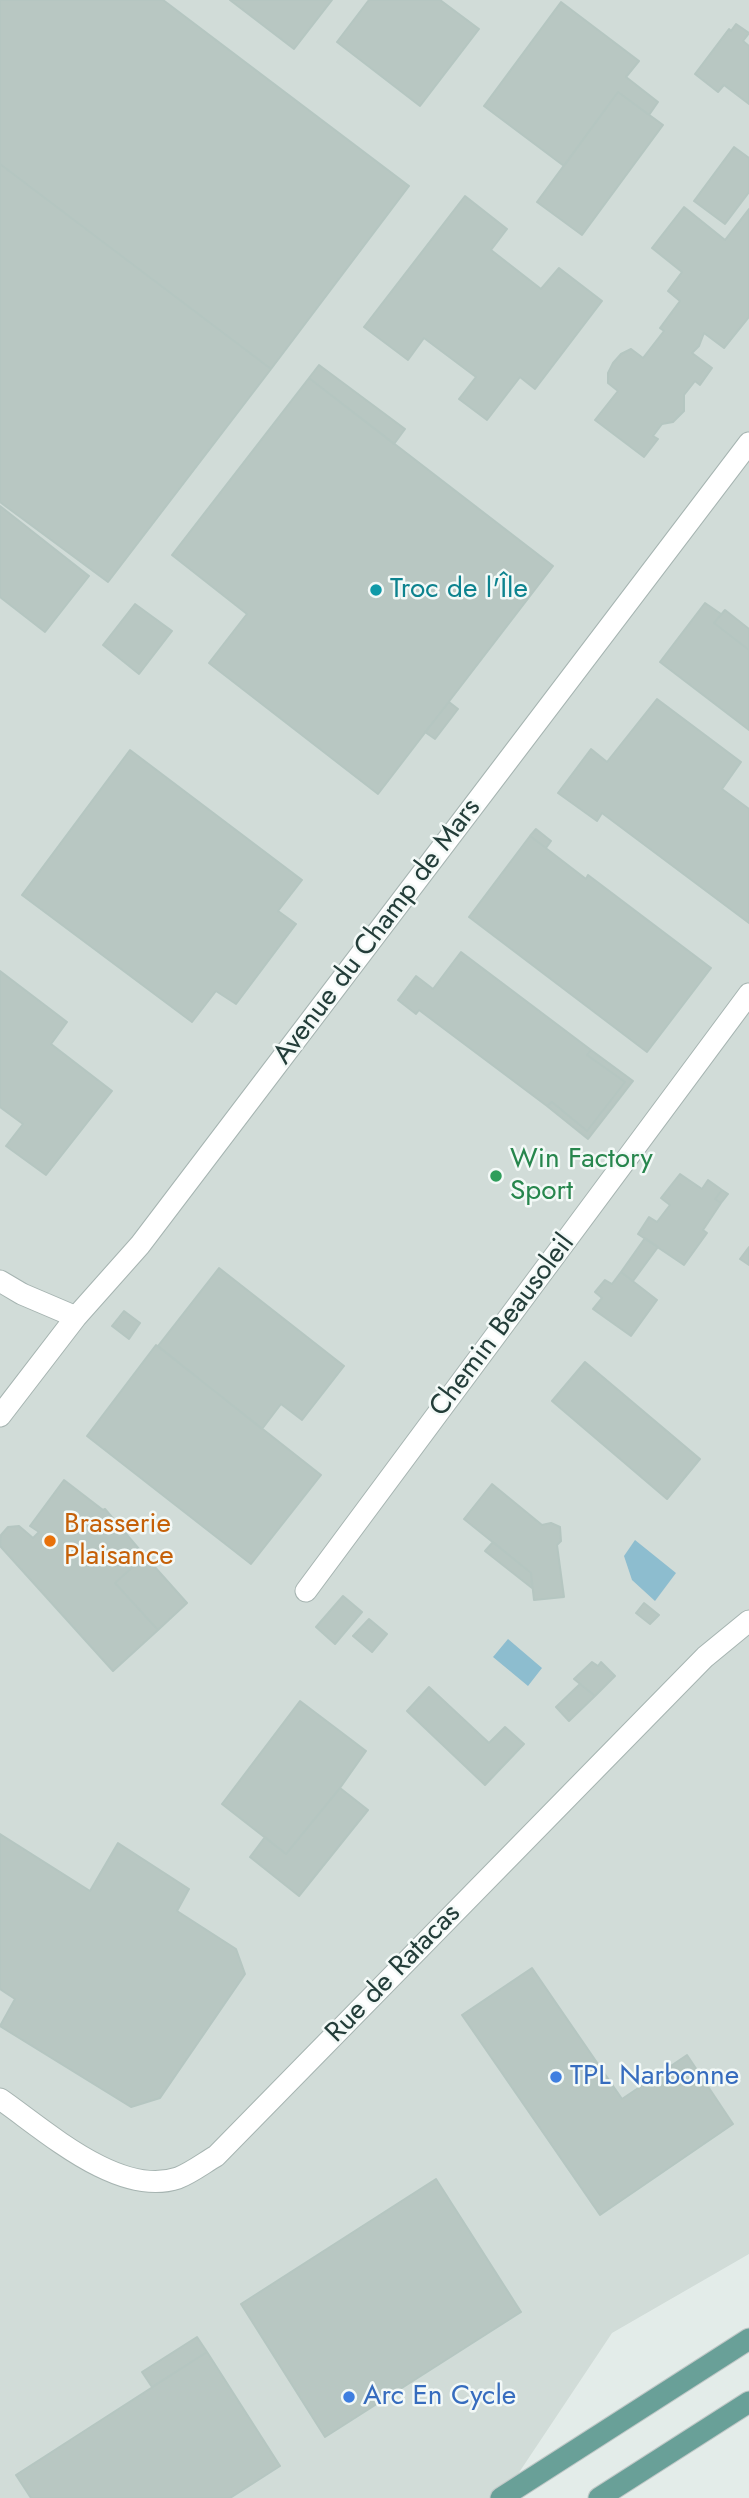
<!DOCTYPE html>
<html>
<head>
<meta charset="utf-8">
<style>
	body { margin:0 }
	canvas { display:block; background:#e3ece9 }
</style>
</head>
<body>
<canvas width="749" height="2498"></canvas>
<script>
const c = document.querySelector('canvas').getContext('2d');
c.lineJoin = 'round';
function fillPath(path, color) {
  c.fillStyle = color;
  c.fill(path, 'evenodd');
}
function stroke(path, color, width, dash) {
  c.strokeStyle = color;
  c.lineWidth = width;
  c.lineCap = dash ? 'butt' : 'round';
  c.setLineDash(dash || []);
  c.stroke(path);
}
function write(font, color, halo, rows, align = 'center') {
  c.font = font + ' Jost,sans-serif';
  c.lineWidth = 5;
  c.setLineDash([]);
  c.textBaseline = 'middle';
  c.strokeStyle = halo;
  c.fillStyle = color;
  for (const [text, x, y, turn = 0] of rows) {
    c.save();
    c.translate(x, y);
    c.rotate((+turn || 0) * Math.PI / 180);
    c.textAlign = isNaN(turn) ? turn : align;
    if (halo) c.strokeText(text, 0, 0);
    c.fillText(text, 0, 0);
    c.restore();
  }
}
fillPath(new Path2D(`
	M0,0H749V2254L612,2333L502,2498H0Z`), '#d1dcd8');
fillPath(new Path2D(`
	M635,1540L676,1573L655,1601L632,1580L624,1556Z
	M508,1639L542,1668L528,1686L493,1657Z`), '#8dbdcf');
const building = new Path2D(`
	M0,0H163L409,186L271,369L0,164Z
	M230,0H332L294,49Z
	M369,0H440L479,29L420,106L337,42Z
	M561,2L639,61L626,77L658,102L649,115L618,92L564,166L484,106Z
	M736,24L749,33L743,41L749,46V104L724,85L718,92L695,74L729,29L731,31Z
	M618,92L663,125L582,235L537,202Z
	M734,147L749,158V192L725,224L694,201Z
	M0,164L271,369L108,582L0,502Z
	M465,196L507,229L491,250L541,289L559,268L602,301L535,389L520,377L487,420L459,399L476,377L424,338L408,360L364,327Z
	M684,207L725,240L749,209V317L724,348L704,333L699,346L692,353L712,368L700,385L695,381L684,395V411L673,422L662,424L653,436L658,439L644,457L595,420L618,391L608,383V373L613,363L621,354L631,349L643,358L664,331L660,328L680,301L668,291L682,272L652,248Z
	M319,365L405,429L394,444L309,378Z
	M309,378L553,566L378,794L209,663L247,614L172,555Z
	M0,506L89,576L45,632L0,597Z
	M705,603L721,614L714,623L749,650V730L660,662Z
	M135,604L172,631L139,674L103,645Z
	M725,610L749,629V650L714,623Z
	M657,699L741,762L722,789L749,809V923L602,813L597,821L558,793L591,749L607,762Z
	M449,702L458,709L435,739L425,732Z
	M130,750L302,880L278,911L296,924L236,1004L216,991L192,1022L22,895Z
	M536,829L551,841L546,848L530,836Z
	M530,836L586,879L588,875L711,968L647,1052L469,917Z
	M461,952L591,1050L587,1055L625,1082L587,1131L552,1102L547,1106L419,1010L416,1014L398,1000L416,976L433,989Z
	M0,971L67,1022L51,1044L112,1091L46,1175L6,1146L23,1124L0,1107Z
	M591,1050L633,1081L588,1139L547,1106L552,1102L587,1131L625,1082L587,1055Z
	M680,1174L702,1189L708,1180L722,1190L715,1199L721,1203L703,1230L707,1233L684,1265L638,1234L649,1217L657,1222L670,1205L661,1198Z
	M722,1190L728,1194L721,1203L715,1199Z
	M645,1238L658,1247L633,1281L621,1272Z
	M749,1247V1265L740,1259Z
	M219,1268L344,1366L302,1420L281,1404L262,1429L158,1346Z
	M621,1272L657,1300L631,1336L593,1309L602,1298L595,1292L605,1280L612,1284Z
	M124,1311L140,1323L129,1339L112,1326Z
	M156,1345L321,1475L251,1564L87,1436Z
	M585,1362L700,1459L667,1499L552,1401Z
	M64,1480L103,1510L105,1509L145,1556L115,1583L158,1630L113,1671L0,1546L1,1535L8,1527L19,1526L33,1538L39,1532L30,1526Z
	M492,1484L542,1525L551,1523L560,1527L561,1541L557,1545L564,1597L534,1600L531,1573L464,1519Z
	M493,1542L531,1573L532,1588L485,1551Z
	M145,1556L187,1603L158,1630L115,1583Z
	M343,1596L362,1612L335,1644L316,1627Z
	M644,1603L659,1615L650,1624L636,1613Z
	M369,1619L387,1634L372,1652L353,1636Z
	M592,1662L598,1666L601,1662L615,1676L595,1696L574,1679Z
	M580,1684L595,1696L569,1721L556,1707Z
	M429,1687L489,1743L505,1727L524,1744L485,1785L407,1711Z
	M300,1701L366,1751L340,1788L286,1854L222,1804Z
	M340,1788L368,1810L299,1896L250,1857L265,1837L286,1854Z
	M0,1834L90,1891L118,1843L189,1889L177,1911L236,1949L245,1974L160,2098L131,2107L0,2026L15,1999L0,1989Z
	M532,1968L622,2099L687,2055L733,2124L600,2215L462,2015Z
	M436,2179L521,2312L325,2437L241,2304Z
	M197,2337L207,2352L152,2387L142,2372Z
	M207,2352L280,2466L230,2498H31L16,2475Z`);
fillPath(building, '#b8c7c2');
stroke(building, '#b5c6c1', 2);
const minor = new Path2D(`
	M0,1281L22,1294L76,1317
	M0,1416L76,1317L140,1245L749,443
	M306,1591L749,994
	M0,2099C45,2130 119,2198 178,2178C191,2173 204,2163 216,2156L705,1657L749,1621`);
const major = new Path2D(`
	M501,2498L749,2339
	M599,2498L749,2402`);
stroke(minor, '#a6b4b1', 23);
stroke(major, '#c1c9c8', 23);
stroke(minor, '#fff', 21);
stroke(major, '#69a098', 21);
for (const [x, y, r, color] of [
	[376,590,7,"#0f9aa8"],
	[496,1176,7,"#2e9e5b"],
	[50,1541,7,"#e8710a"],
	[556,2077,7,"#3f7fe0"],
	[349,2397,7,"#3f7fe0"]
]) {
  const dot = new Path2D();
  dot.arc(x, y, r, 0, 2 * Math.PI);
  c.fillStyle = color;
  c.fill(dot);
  stroke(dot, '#f3f9f7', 2.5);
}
write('28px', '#0d838f', '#f3f9f7', [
	["Troc de l'Île",390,590]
], 'left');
write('28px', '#233d39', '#f3f9f7', [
	["Avenue du Champ de Mars",378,932,-53],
	["Chemin Beausoleil",503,1326,-53],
	["Rue de Ratacas",394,1974,-46]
]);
write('28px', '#27864d', '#f3f9f7', [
	["Win Factory",510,1160],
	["Sport",510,1192]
], 'left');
write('28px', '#c56008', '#f3f9f7', [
	["Brasserie",64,1525],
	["Plaisance",64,1557]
], 'left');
write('28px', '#366cbe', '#f3f9f7', [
	["TPL Narbonne",570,2077],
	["Arc En Cycle",363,2397]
], 'left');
</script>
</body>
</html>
